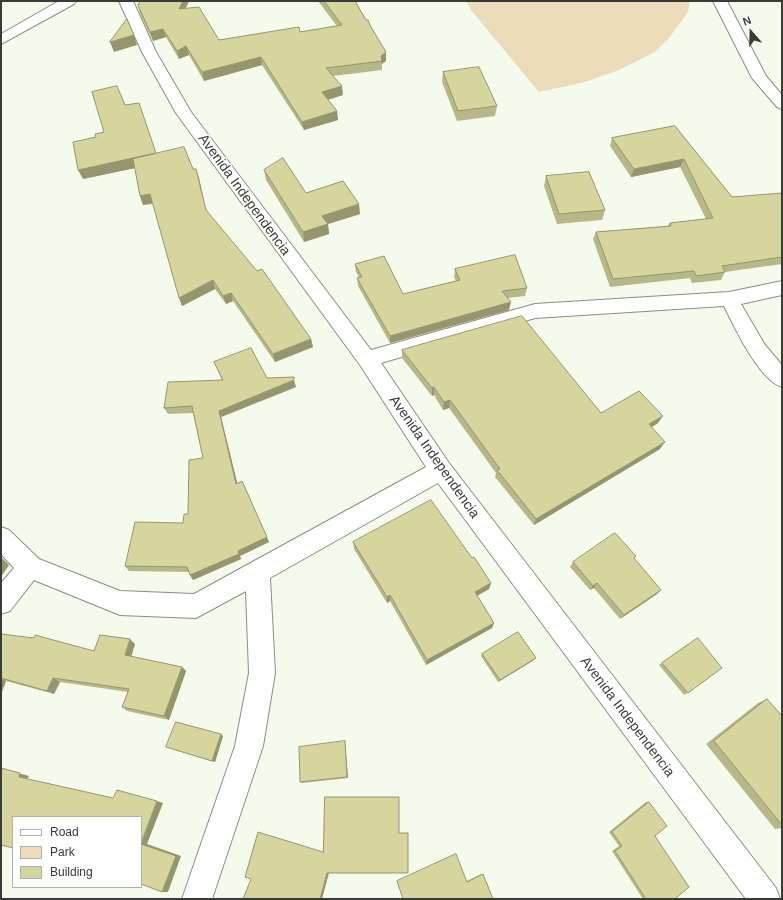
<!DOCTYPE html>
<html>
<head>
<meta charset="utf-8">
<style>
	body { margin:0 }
	#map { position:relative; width:783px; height:900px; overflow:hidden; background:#f4fbed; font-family:Helvetica,sans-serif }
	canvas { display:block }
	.frame { position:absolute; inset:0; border:2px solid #393b36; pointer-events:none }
	.legend { position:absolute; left:12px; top:816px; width:130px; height:72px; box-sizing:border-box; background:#fff; border:1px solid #b0b1af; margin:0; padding:5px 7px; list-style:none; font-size:12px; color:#393b36 }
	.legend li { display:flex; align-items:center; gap:8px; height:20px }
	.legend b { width:20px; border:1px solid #b0b1af }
	.north { position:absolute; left:731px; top:12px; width:40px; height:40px; -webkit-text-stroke:3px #fff; paint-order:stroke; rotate:340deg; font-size:11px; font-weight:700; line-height:16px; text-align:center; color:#393b36 }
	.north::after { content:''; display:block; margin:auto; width:14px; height:18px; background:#393b36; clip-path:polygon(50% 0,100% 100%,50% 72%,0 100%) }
</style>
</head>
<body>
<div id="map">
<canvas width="783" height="900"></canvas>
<div class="frame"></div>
<ul class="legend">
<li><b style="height:5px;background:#fff"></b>Road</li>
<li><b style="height:11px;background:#ebdbb8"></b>Park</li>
<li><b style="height:11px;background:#d6d59d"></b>Building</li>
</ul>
<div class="north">N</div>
</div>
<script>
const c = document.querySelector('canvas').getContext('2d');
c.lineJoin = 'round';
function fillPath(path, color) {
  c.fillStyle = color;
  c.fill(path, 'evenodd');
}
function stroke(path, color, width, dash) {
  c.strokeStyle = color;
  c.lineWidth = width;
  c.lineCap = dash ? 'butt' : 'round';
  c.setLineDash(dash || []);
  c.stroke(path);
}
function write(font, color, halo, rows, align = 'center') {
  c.font = font + ' Helvetica,sans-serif';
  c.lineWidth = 3;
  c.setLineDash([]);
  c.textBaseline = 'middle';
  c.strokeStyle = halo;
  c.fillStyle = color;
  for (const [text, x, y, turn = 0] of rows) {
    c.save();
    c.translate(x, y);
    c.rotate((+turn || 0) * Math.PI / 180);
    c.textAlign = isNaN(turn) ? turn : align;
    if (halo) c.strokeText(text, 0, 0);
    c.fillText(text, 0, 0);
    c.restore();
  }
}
fillPath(new Path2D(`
	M466,1H690L688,12L669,38L655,52L619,70L585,82L539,92L471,10Z`), '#ebdbb8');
const minor = new Path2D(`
	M59,1H76L74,4L1,44V34Z
	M119,1H133L156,52L191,112L371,350L535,304L729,292L782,281V295L741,304L765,345L782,365V387C759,380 735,328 724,306L535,318L381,363L449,463L776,888L780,899H746L438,483L270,578L275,673L263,746L212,899H182L235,746L249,673L246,591L196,618L120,615L34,580L10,611L1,614V583L14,568L1,554V527L9,530L39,559L120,591L194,594L426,467L360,365L176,113L142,52Z
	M713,1H727L766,76L782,95V109L777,107L752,78Z`);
stroke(minor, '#898f82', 2);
fillPath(minor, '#fff');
fillPath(new Path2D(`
	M141,1H189L186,8L219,40L300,32L337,26L318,1H355L386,52V61L382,64V70L333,76L343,95L328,100L337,111L338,120L304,130L262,65L204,81L189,55L179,59L166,37L153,41L140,14L138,5Z
	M443,72L497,106L495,116L457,121L442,82Z
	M125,105L156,154L193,169L199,178L206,211L311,339L313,347L275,362L233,301L226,304L215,289L182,306L153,204L143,205L140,196L135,168L83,179L96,137L104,132Z
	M675,126L732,197L782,193V264L725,272L721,280L692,283L690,278L610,287L593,239L596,232L668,226L670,223L706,219L680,167L631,177L610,146L612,138Z
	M264,170L306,193L360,214L328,224L329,234L304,242L266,180Z
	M546,176L605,210L602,220L557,224L544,186Z
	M355,264L403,294L456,281L454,277L455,269L527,288L525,296L508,298L509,310L390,343L358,286L357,278L359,277L356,272Z
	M402,350L601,413L658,423L652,427L660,449L534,525L495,477L496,473L449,408L443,410L434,395L432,396L402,358Z
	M214,362L296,387L221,417L237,483L269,542L240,556L241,559L193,580L189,572L129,571L125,566L183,523L188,514L203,458L193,413L168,414L164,408L222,380L217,369Z
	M353,542L491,583L489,589L477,596L494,623L492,628L426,665L390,601L387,603L354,549Z
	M636,556L634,558L657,594L620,619L594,588L590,590L570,567L573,562Z
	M1,634L94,651L135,644L131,657L182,667L186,671L169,720L127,711L122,707L128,692L60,682L54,694L6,681L1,694Z
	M698,638L688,693L684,695L659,665Z
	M482,654L534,660L498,682L481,656Z
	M767,699L782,716V828L775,829L706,744L758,703Z
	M223,736L215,762L169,748L166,747Z
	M345,743L348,778L302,783L300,782Z
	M646,802H649L655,836L675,899H643L612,851L619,846L609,832Z
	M481,874H483L493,899H403L467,881Z`), '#b8b787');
fillPath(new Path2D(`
	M183,1H189L181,17L179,9Z
	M163,29L166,37L153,41L150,32Z
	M134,35L137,45L114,52L110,42Z
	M186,46L189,55L179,59L177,51Z
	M386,52V61L382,64V61L381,56Z
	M261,57L262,65L204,81L202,72Z
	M342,86L343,95L323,101L322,92Z
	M337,111L338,120L304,130L302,122Z
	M156,153L159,163L83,179L78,170Z
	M684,159L680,167L631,177L634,169Z
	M196,169L199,178L208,219L206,210Z
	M150,194L153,203L143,205L140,196Z
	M359,204L360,214L328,224L329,234L304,242L303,232L322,216Z
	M213,280L215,289L182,306L179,298Z
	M231,293L233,301L226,304L223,296Z
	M511,302L509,310L390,343V336Z
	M311,339L313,347L275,362L273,354Z
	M294,380L296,387L221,417L239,490L236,484L219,411Z
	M434,387V395L432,396V388Z
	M450,400L449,408L443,410L444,402Z
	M663,416L658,423L645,431L649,424Z
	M665,442L660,449L534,525L536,519Z
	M267,537L269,542L240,556L241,559L193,580L190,575L238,551Z
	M1,557L9,565L1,577Z
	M491,583L489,589L473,598L475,592Z
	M597,583L594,588L590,590L593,586Z
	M661,590L657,594L620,619L624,615Z
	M390,595V601L387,603V597Z
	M494,623L492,628L426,665L427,660Z
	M130,639L135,644L130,660L125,655Z
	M536,658L534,660L498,682L500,680Z
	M182,667L186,671L169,720L164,716Z
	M53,678L60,682L54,694L47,691Z
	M1,679L6,681L1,694Z
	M221,734L223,736L215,762L212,761Z
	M345,741V743L348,778L347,777Z
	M1,768L29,776L27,779L19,777Z
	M157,801L163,803L147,844L181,856L168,892H162L141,844Z
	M327,873H329L322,899H320Z`), '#96956e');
const building = new Path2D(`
	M141,1H183L179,9L199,7L219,40L299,27L300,32L342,25L324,1H355L366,20H368L371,27L386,52L381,56L382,61L326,68L342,86L322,92L337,111L302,122L261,57L202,72L186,46L177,51L163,29L150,32L138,5Z
	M127,19L134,35L110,42Z
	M479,67L497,106L458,111L443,72Z
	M117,86L125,105L139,103L156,153L78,170L73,142L96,137L95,134L104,132L92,92Z
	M675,126L732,197L782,193V257L722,266L725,272L696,276L694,271L613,279L596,232L671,226L670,223L713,218L684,159L634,169L612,138Z
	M184,147L193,169H196L206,210L257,271L262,269L311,339L273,354L231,293L223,296L213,280L179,298L150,194L140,196L133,159Z
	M283,158L306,193L343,181L359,204L322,216L328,224L303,232L264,170Z
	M589,172L605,210L559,214L546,176Z
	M515,255L527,288L502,291L511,302L390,336L357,278L362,277L355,264L384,256L403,294L460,280L455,269Z
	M522,316L601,413L639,391L663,416L649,424L665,442L536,519L497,470L500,469L450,400L444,402L434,387L432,388L402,350Z
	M251,348L267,378L294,377V380L219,411L236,484L242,481L267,537L238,551L239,554L190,575L187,567L125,566L135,522L183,523L184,514H188L189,460L203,458L192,406L164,408L168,382L223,380L214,362Z
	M431,500L472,558L474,557L491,583L475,592L494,623L427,660L390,595L387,597L353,542Z
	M615,533L636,556L634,558L661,590L624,615L597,583L593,586L573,562Z
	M518,632L536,658L500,680L482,654Z
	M1,634L34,638L35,635L94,651L100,635L130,639L125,655L182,667L164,716L122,707L129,689L53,678L47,691L1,678Z
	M698,638L722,668L688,693L662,663Z
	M767,699L782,716V825L714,741Z
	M176,722L221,734L212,761L166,747Z
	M345,741L347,777L300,782L299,747Z
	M1,768L20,773L19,777L113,798L117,790L157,801L141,843V817H13V848L1,845Z
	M325,797H399V833H408V873H327L320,899H243L251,879L245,877L258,832L323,852Z
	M649,802L667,826L655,836L689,887L675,899H646L615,851L622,846L612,832Z
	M141,844L176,856L162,892L141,884Z
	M456,854L467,882L483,874L493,899H403L397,881Z`);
fillPath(building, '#d6d59d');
stroke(building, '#96956e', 1);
write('14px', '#393b36', '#fff', [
	["Avenida Independencia",244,195,54],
	["Avenida Independencia",434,457,55],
	["Avenida Independencia",627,717,53]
]);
</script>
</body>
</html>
